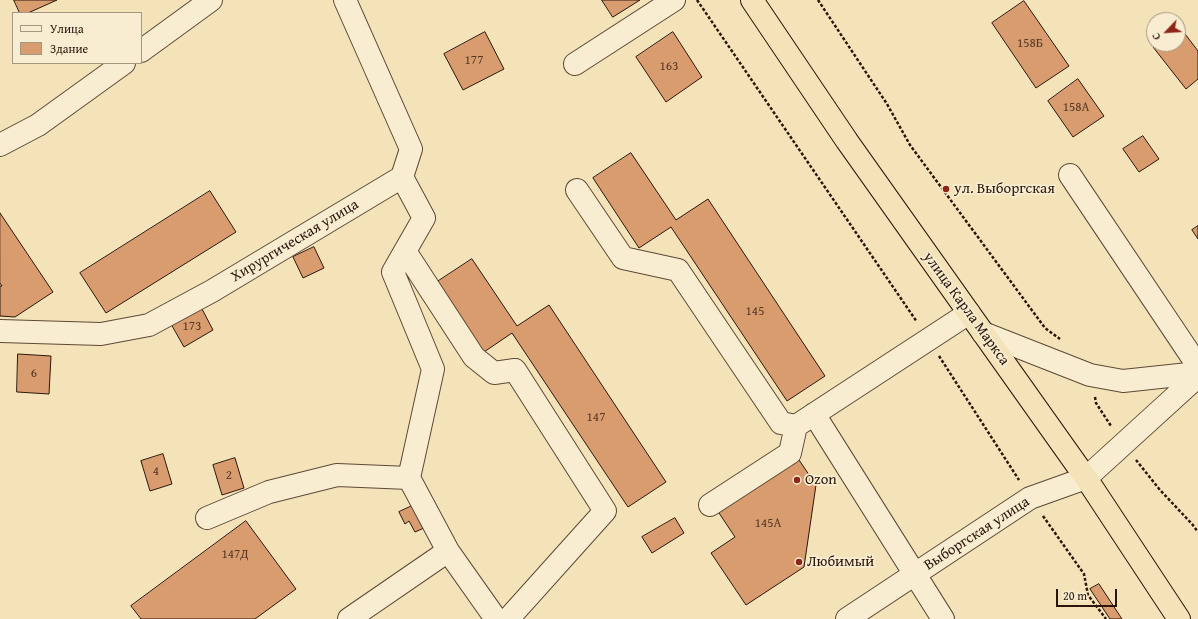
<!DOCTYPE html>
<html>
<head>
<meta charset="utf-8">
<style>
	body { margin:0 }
	#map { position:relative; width:1198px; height:619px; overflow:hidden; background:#f4e3b8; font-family:"Gentium Book Plus",serif }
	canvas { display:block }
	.legend { position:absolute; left:12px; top:12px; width:130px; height:52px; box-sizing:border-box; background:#f8edd1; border:1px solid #a69782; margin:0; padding:5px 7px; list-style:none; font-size:12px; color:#2c160c }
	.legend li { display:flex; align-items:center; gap:8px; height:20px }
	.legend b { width:20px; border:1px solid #a69782 }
	.north { position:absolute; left:1146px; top:12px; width:40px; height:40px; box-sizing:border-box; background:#f8edd1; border:1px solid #a69782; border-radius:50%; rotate:245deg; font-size:11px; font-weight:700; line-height:16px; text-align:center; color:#2c160c }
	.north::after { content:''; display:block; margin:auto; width:14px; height:18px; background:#8f2418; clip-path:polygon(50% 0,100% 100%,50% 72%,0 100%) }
	.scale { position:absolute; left:1056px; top:589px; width:61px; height:18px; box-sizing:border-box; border:2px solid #2c160c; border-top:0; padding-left:5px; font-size:12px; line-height:14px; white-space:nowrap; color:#2c160c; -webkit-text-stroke:3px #f8edd1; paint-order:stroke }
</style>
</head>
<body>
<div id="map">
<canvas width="1198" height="619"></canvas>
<ul class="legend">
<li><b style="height:5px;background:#f8edd1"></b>Улица</li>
<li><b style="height:11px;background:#d89c6f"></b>Здание</li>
</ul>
<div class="north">С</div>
<div class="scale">20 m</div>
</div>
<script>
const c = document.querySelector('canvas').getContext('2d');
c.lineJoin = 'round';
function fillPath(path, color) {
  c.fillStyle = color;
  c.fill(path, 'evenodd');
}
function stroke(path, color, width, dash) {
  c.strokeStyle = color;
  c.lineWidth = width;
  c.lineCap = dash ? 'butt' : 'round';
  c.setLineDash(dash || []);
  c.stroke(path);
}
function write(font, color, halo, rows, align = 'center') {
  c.font = font + ' "Gentium Book Plus",serif';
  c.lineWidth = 3.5;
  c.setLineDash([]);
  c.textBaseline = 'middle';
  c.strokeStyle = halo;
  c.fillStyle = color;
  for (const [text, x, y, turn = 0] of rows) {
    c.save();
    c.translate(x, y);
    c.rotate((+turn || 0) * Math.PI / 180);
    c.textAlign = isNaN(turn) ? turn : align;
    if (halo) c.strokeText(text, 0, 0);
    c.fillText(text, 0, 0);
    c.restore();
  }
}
const building = new Path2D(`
	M14,0H57L28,13H20Z
	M602,0H640L613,17Z
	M1024,1L1069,66L1036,88L992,23Z
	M1179,26L1198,51V79L1186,89L1153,47L1156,44H1178Z
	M485,32L504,69L463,90L444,54Z
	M673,32L702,77L666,102L636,57Z
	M1078,79L1104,116L1073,137L1048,101Z
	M1143,136L1159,159L1139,172L1123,149Z
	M631,153L676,220L708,199L825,376L787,401L671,227L639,248L593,178Z
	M210,191L236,232L106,313L80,273Z
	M0,213L53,292L15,317L0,316V286H2L0,283Z
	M1198,226V239L1192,230Z
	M314,247L324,268L303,278L293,257Z
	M472,259L517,326L549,305L666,482L628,507L512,333L481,354L434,284Z
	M201,307L213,330L184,347L171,324Z
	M18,354L51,356L49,394L17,392Z
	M163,454L172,484L150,491L141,461Z
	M797,457L816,485L804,567L746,605L711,553L735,537L717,510Z
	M235,458L244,488L222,495L213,465Z
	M412,506L424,528L415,532L409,521L405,524L399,512Z
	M675,518L684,533L652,553L642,537Z
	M246,521L296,589L255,619H141L131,606Z
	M1099,584L1122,619H1110L1090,589Z`);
fillPath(building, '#d89c6f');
stroke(building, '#2c160c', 1);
const minor = new Path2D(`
	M141,51L211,0
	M575,64L674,0
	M0,145L38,125L124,63
	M1070,175L1198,366
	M402,177L424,218L393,272L433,369L409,478L448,551
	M577,190L623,258L678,270L781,423L796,426
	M405,251L474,357L494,373L515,370L605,511L508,619
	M0,331L101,334L149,325L212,291L402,177L411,149L345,0
	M983,333L1090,375L1123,381L1198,373
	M814,414L943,619
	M710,505L790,453L796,426L969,313
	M207,518L269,492L337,475L409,478
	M349,619L448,551L496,619
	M847,619L1030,498L1086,478L1198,376`);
const highway = new Path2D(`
	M752,0L847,141L1086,478L1179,619`);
stroke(minor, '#5e4937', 24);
stroke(highway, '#2c160c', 24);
stroke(new Path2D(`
	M697,0L917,322
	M818,0L887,104L910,145L1045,328L1060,339
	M939,356L1019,480
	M1095,397L1096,403L1111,426
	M1136,460L1160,490L1192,524L1198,532
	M1043,516L1084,574L1088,595L1106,619`), '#2c160c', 2.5, [3, 2]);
stroke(minor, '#f8edd1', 22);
stroke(highway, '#f4e3b8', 22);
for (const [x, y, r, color] of [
	[946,189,4,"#8f2418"],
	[797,480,4,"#8f2418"],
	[799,562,4,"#8f2418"]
]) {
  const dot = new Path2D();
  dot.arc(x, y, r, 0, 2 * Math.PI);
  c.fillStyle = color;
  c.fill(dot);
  stroke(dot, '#f8edd1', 1.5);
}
write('13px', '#573825', null, [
	["158Б",1030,44],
	["177",474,61],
	["163",669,67],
	["158А",1076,108],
	["145",755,312],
	["173",192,327],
	["6",34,374],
	["147",596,418],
	["4",156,472],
	["2",229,476],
	["145А",768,524],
	["147Д",235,555]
]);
write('15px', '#2c160c', '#f8edd1', [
	["ул. Выборгская",954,189],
	["Ozon",805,480],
	["Любимый",807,562]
], 'left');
write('15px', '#2c160c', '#f8edd1', [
	["Хирургическая улица",295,241,-31],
	["улица Карла Маркса",966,309,54],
	["Выборгская улица",977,534,-33]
]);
</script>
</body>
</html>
